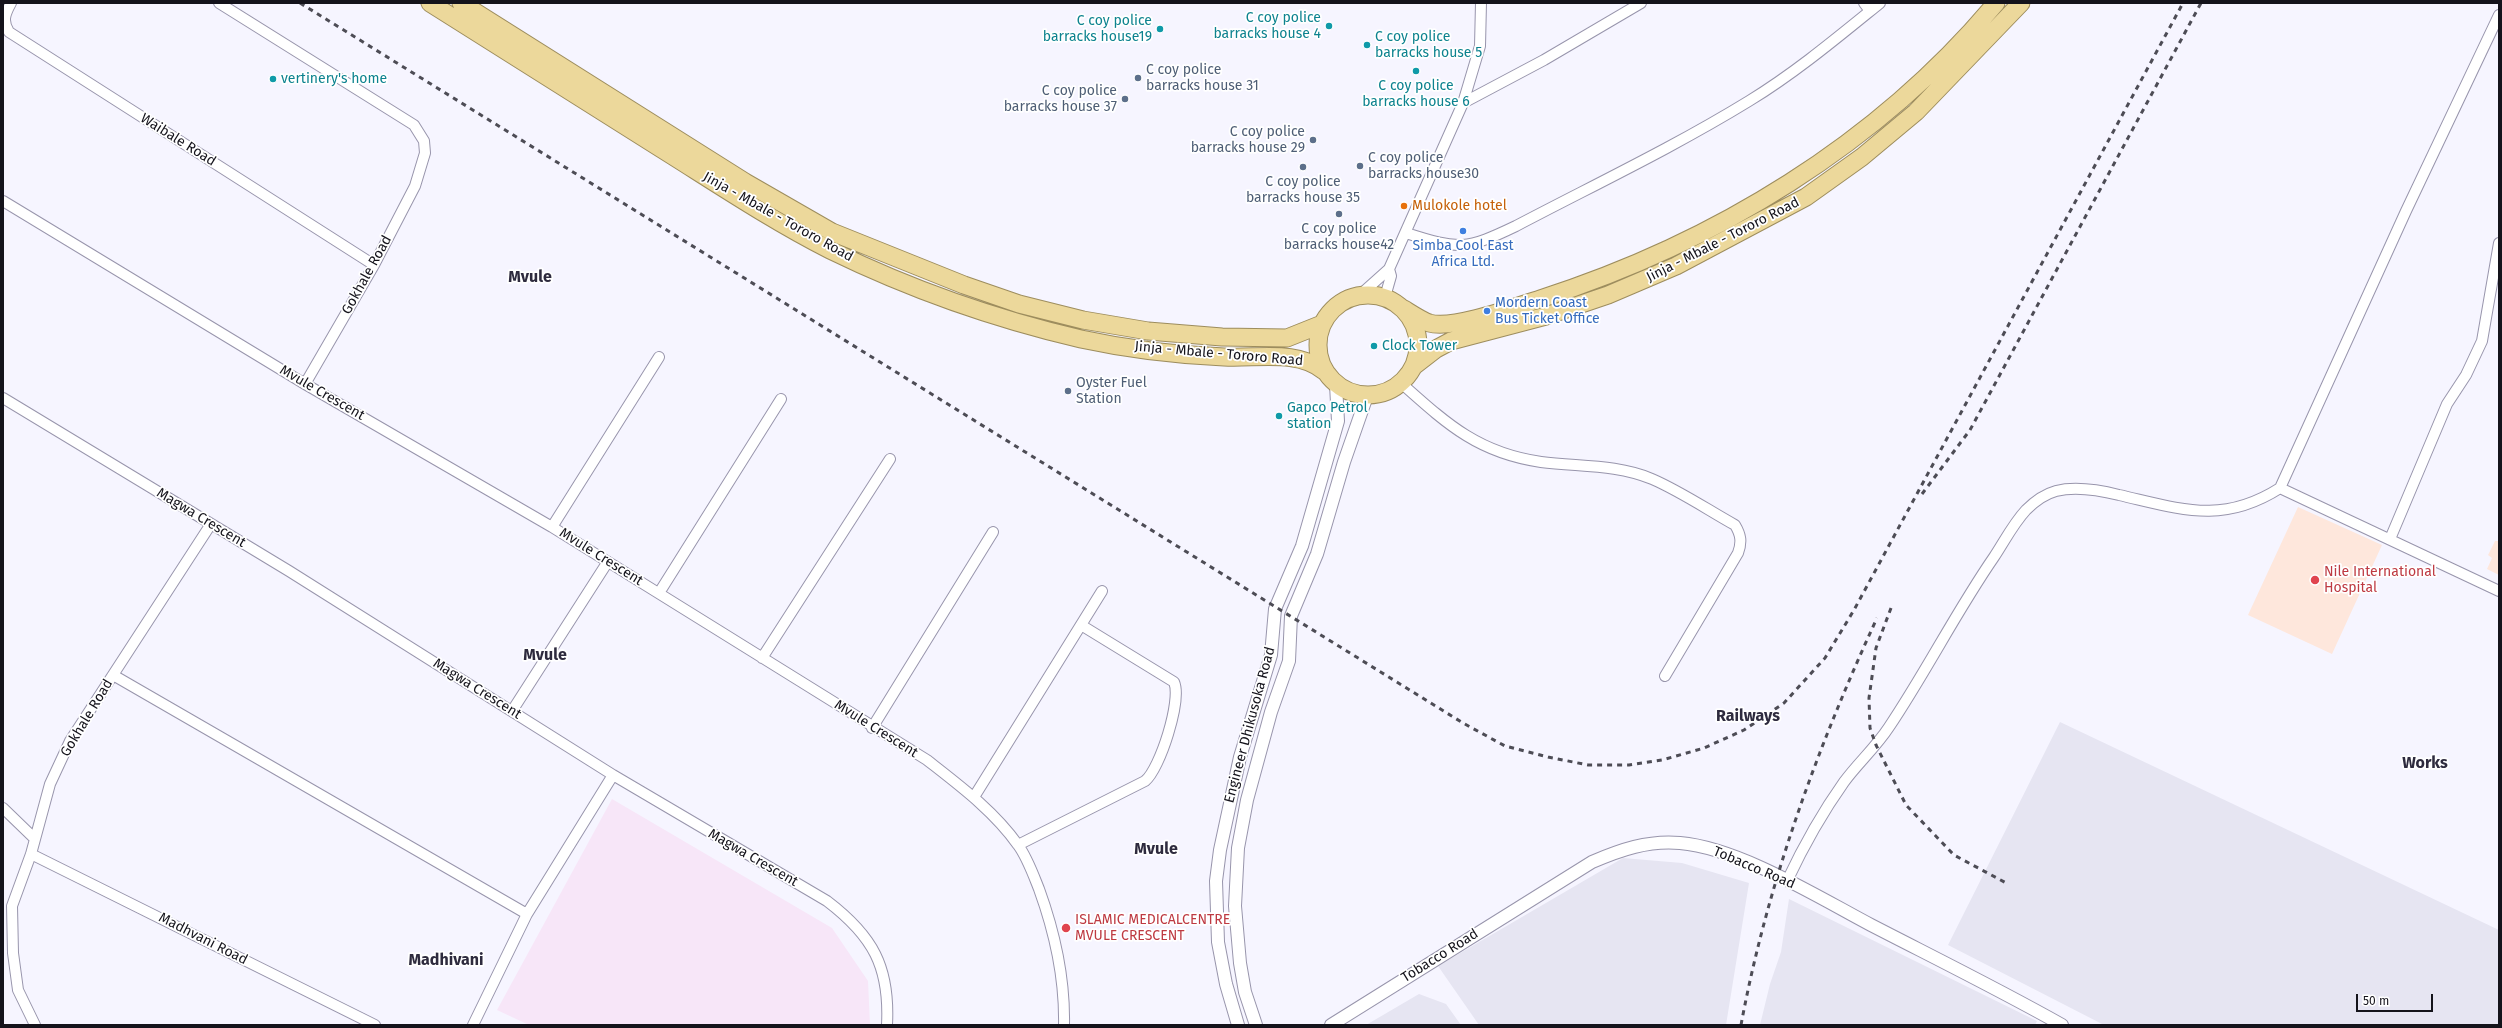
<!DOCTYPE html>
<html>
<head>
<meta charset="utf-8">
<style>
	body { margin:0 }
	#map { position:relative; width:2502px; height:1028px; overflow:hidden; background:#f6f5ff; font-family:"Fira Sans",sans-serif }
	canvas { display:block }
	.frame { position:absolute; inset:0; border:4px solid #14131b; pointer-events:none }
	.scale { position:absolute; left:2356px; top:994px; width:77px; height:18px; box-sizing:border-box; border:2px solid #14131b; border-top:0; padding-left:5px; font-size:12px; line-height:14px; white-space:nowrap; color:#14131b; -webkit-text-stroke:3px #fff; paint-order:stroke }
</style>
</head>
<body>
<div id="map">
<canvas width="2502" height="1028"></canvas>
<div class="frame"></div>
<div class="scale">50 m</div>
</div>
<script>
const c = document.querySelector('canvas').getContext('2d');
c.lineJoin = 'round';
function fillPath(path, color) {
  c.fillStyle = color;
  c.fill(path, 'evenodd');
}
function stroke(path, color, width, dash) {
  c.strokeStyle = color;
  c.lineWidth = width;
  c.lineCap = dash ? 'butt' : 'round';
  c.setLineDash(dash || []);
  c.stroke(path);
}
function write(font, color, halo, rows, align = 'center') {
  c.font = font + ' "Fira Sans",sans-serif';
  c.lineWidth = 3.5;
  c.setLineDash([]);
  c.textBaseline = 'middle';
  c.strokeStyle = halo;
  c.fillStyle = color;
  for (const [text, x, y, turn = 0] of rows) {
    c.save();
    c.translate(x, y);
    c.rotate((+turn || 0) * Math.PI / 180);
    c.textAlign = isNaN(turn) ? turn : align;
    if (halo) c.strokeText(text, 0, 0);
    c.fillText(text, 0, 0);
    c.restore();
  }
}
fillPath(new Path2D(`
	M2060,722L2499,930V1025H2104L1948,945Z
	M1623,858L1682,863L1749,883L1726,1025H1479L1438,966Z
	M1789,899L2037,1021L2035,1025H1760L1770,984L1781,952Z
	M1419,994L1446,1004L1461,1025H1366Z`), '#e6e5f2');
fillPath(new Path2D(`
	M612,799L832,928L868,981L870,1025H529L497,1010Z`), '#f7e6f8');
fillPath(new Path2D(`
	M2298,507L2382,545L2332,654L2248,615Z
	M2495,541H2499V575L2487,569L2492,558L2488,555Z`), '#fee7dc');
const minor = new Path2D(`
	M11,3C5,14 2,21 9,32L374,265
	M219,3L414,125L424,141L425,153L415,186L374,265L305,384
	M1864,3L1870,11
	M1463,103L1544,60L1641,3
	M3,201L305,384L552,527L927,760C959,785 994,811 1018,845C1027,857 1033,874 1039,889C1055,933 1065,977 1064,1025
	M1406,233C1459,250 1466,250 1516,226C1594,185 1674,147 1749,101C1795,73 1838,37 1880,3
	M1389,269L1463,103L1480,46L1481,3
	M1360,295L1389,269L1391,276L1385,297
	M1401,383C1447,424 1478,453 1541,462C1579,467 1616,464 1652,479C1680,491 1708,510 1735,525C1741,535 1742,542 1738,553L1665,676
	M3,398L289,571L613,775L827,901C873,936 890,967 887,1025
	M2280,488L2499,591
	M552,527L659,357
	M2390,539L2447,404L2466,375L2482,341L2499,243
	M659,593L781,399
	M762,658L890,459
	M113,675L527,914
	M512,711L607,563
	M872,728L993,532
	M974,797L1102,591
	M3,808L35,839
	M1018,845L1145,781C1160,769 1182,700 1174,682L1081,625
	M31,854L375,1025
	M1787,881C1803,847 1822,813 1844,782C1858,763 1876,747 1889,727C1926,672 1956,612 1994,557C2004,542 2013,524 2026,510C2034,502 2045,494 2056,491C2076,486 2099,490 2119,495C2181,509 2222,525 2280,488L2406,211L2499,15
	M35,1025L18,990L13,953L12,906L31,854L50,784L70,741L211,524
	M473,1025L527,914L613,775`);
const tertiary = new Path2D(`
	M1238,1025L1226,984L1218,942L1216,881L1220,850L1240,757L1271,655L1275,609L1302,546L1338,421L1336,385
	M1256,1025L1245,992L1240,963L1235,906L1238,848L1247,800L1271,712L1289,661L1291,616L1317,554L1344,462L1367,396
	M1331,1025L1592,862C1620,850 1648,840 1680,843C1739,848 1818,897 1871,925C1935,958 2000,990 2062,1025`);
const trunk = new Path2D(`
	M430,3C507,51 583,100 660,148C716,183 771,220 830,250C910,289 995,319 1081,339C1127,349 1176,355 1224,357C1256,359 1298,349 1324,371
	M461,3L745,182L832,232L964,285L1019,304L1083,320L1148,331L1222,337L1287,338L1322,324
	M1318 345a50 50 0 1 1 100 0a50 50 0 1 1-100 0Z
	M1404,309C1412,314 1421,320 1429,323C1453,330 1515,307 1540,299C1715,243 1878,144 1996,3
	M1414,366L1436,349L1451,341L1546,316L1608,295L1676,266L1806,197L1862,157L1916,112L2021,3`);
stroke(minor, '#9895ac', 12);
stroke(tertiary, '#9895ac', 14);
stroke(trunk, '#9d8d5e', 19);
stroke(minor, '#fff', 10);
stroke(tertiary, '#fff', 12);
stroke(trunk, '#ecd89b', 17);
stroke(new Path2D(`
	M300,3L1463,723L1505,746L1548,757L1588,765H1629L1662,760L1704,748L1744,730L1784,703L1825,658L1854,610L2183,3
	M1922,494L1970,430L2201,3
	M1891,608L1876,648L1869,698L1870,728L1876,745L1906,805L1954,855L2008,884
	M1741,1025C1767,885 1817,748 1877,618`), '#4d4c55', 3, [5, 5]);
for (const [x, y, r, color] of [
	[1329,26,4,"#0f9aa8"],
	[1160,29,4,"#0f9aa8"],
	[1367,45,4,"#0f9aa8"],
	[1416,71,4,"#0f9aa8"],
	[1138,78,4,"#5c6f8a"],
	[273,79,4,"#0f9aa8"],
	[1125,99,4,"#5c6f8a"],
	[1313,140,4,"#5c6f8a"],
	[1360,166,4,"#5c6f8a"],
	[1303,167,4,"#5c6f8a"],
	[1404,206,4,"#e8710a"],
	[1339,214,4,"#5c6f8a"],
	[1463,231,4,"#3f7fe0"],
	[1487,311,4,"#3f7fe0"],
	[1374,346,4,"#0f9aa8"],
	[1068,391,4,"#5c6f8a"],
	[1279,416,4,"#0f9aa8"],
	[2315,580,5,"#e0444e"],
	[1066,928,5,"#e0444e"]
]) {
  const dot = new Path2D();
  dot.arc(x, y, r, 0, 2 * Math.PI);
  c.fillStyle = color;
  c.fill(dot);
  stroke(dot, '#fff', 1.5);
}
write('14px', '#0d838f', '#fff', [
	["C coy police",1321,18,"right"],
	["barracks house 4",1321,34,"right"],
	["C coy police",1152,21,"right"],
	["barracks house19",1152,37,"right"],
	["C coy police",1375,37],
	["barracks house 5",1375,53],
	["vertinery's home",281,79],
	["C coy police",1416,86,"center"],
	["barracks house 6",1416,102,"center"],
	["Clock Tower",1382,346],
	["Gapco Petrol",1287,408],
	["station",1287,424]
], 'left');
write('14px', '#4e5e75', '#fff', [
	["C coy police",1146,70],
	["barracks house 31",1146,86],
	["C coy police",1117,91,"right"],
	["barracks house 37",1117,107,"right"],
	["C coy police",1305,132,"right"],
	["barracks house 29",1305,148,"right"],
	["C coy police",1368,158],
	["barracks house30",1368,174],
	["C coy police",1303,182,"center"],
	["barracks house 35",1303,198,"center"],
	["C coy police",1339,229,"center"],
	["barracks house42",1339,245,"center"],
	["Oyster Fuel",1076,383],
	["Station",1076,399]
], 'left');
write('14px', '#14131b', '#fff', [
	["Waibale Road",178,140,32],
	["Jinja - Mbale - Tororo Road",778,217,29],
	["Jinja - Mbale - Tororo Road",1723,240,-27],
	["Gokhale Road",367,275,-61],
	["Jinja - Mbale - Tororo Road",1219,354,5],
	["Mvule Crescent",322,393,30],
	["Magwa Crescent",201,518,31],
	["Mvule Crescent",601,557,32],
	["Magwa Crescent",477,689,32],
	["Gokhale Road",87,718,-59],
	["Engineer Dhikusoka Road",1250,725,-75],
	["Mvule Crescent",876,729,32],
	["Magwa Crescent",753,858,30],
	["Tobacco Road",1754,868,23],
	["Madhvani Road",203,939,27],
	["Tobacco Road",1440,956,-32]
]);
write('14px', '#c56008', '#fff', [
	["Mulokole hotel",1412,206]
], 'left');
write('14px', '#366cbe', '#fff', [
	["Simba Cool East",1463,246],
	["Africa Ltd.",1463,262],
	["Mordern Coast",1495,303,"left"],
	["Bus Ticket Office",1495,319,"left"]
]);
write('14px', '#be3a42', '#fff', [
	["Nile International",2324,572],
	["Hospital",2324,588],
	["ISLAMIC MEDICALCENTRE",1075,920],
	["MVULE CRESCENT",1075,936]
], 'left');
write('bold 16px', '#2e2b3e', '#fff', [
	["Mvule",530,278],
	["Mvule",545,656],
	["Railways",1748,717],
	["Works",2425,764],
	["Mvule",1156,850],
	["Madhivani",446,961]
]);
</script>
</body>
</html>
